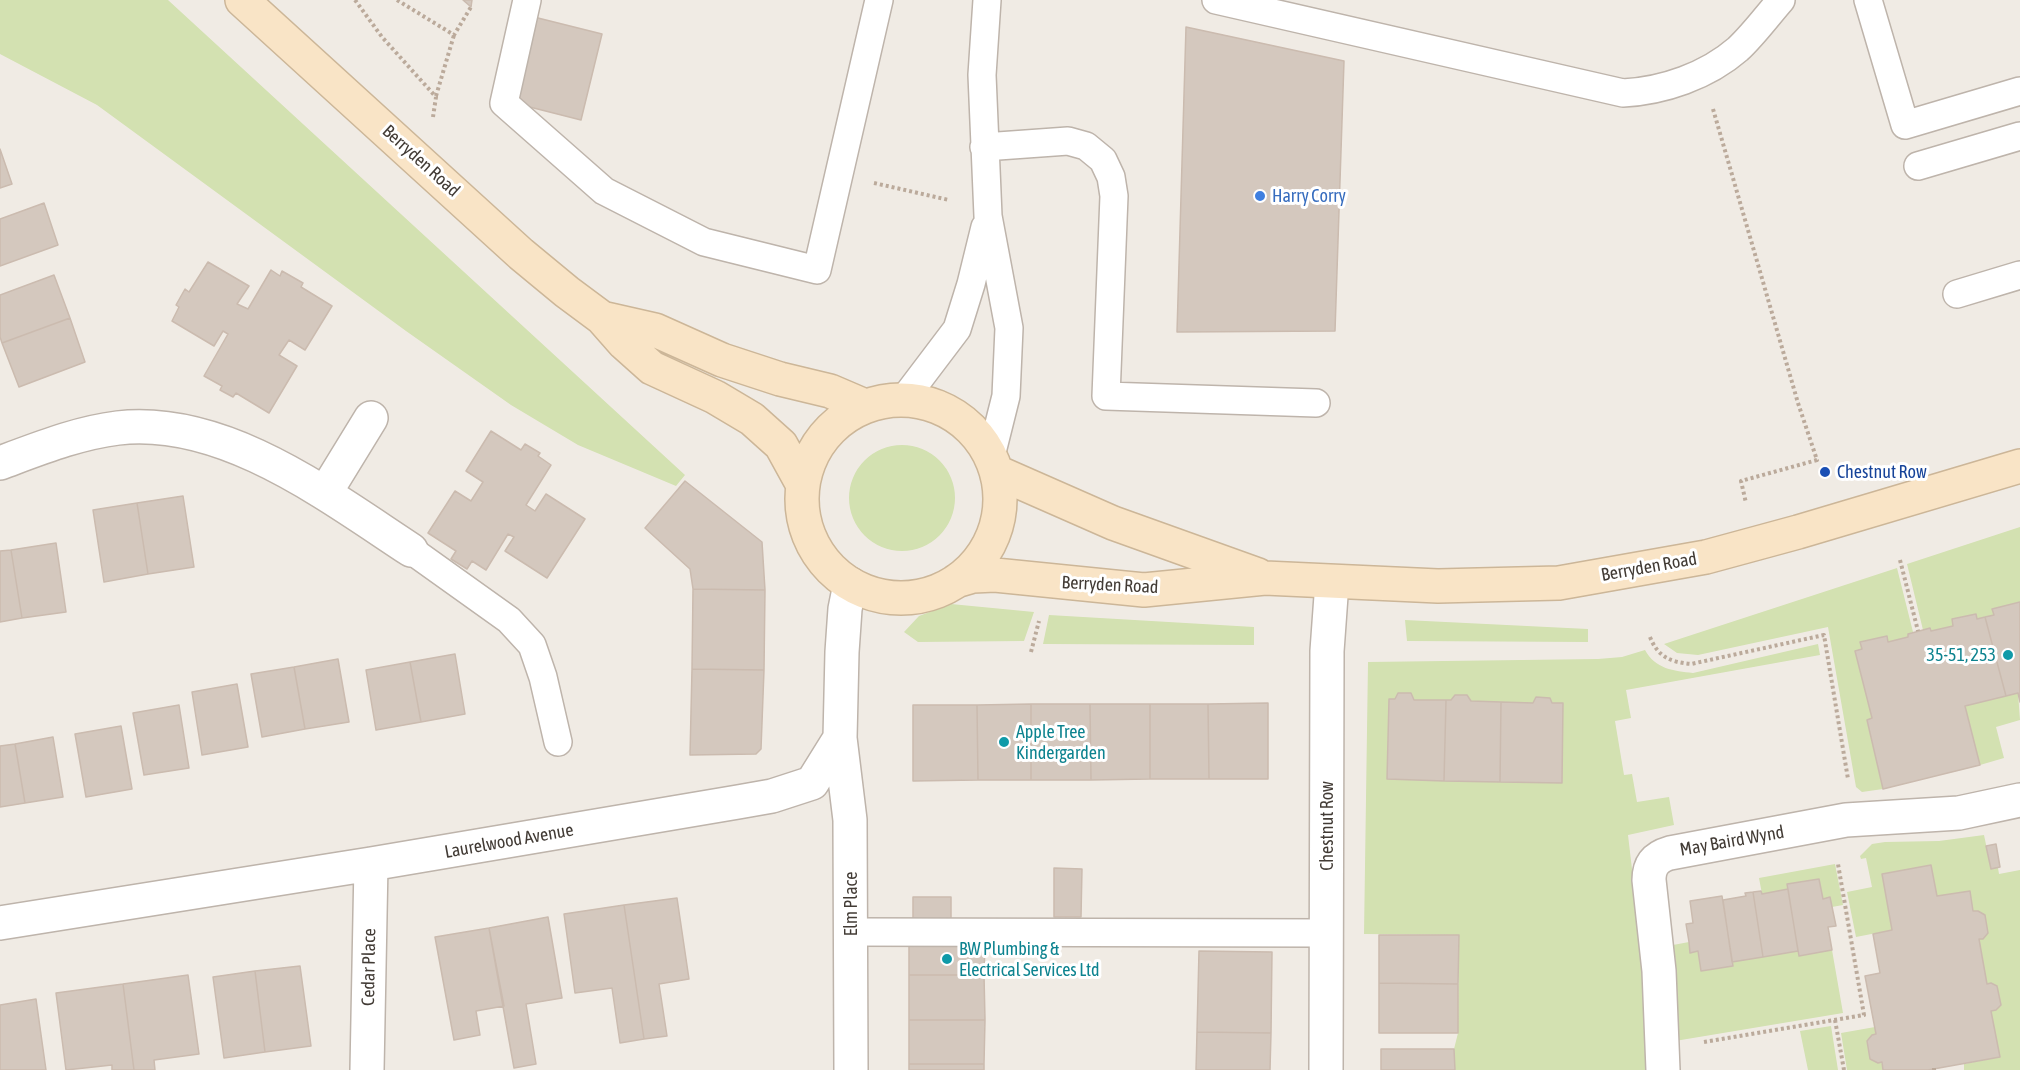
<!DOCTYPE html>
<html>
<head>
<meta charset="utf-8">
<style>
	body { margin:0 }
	canvas { display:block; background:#f0ebe4 }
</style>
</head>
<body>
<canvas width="2020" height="1070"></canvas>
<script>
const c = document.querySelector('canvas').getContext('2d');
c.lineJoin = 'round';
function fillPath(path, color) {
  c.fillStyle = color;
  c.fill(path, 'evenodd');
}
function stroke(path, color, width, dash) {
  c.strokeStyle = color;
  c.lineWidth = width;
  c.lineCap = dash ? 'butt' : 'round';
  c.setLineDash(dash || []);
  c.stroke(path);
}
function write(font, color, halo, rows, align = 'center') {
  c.font = font + ' "Asap Condensed",sans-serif';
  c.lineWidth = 6;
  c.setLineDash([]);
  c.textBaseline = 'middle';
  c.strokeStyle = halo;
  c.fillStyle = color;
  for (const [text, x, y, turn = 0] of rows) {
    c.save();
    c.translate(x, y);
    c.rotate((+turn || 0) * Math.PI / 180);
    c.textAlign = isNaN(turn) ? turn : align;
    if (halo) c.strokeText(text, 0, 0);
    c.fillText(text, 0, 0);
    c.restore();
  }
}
fillPath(new Path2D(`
	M0,0H168L685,475L676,486L578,445L511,405L406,331L97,105L0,54Z
	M849 498a53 53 0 1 1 106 0a53 53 0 1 1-106 0Z
	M2020,527V602L1992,609L1994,615L1977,619L1975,614L1952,619L1953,626L1931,631L1930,628L1923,630L1907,564Z
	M1897,568L1913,632L1908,634V637L1888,642L1886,636L1861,642L1862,649L1855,651L1872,718L1867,721L1883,789L1862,792L1856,787L1828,627L1698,655L1677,653L1664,644Z
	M951,604L1034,612L1024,641L918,642L904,632L919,616Z
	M1049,615L1254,627V645L1043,644Z
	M1405,620L1588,629V642L1407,641Z
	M1818,644L1820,655L1626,690L1631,718L1615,721L1624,775L1632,774L1637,802L1669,797L1674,825L1628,835L1644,971L1647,1070H1455L1454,1049L1458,1033L1459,935L1364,934L1368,662L1598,659L1622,657L1645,650C1655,669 1674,671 1693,673Z
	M2018,693L2020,720L1996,727L2004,758L1980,765L1965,706Z
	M1984,835L1991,868H1998L1999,874L2020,870V1070H1964V1064L1999,1057L1991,1011L1996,1010L2001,1005L1997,986L1991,983L1987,984L1979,939H1983L1985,915L1978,911H1973L1970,891L1937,896L1892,930L1856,937L1847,892L1872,887L1866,858L1861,859L1860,856L1872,844L1885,842L1939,841Z
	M1835,864L1843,905L1832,907L1830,897L1823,899L1819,879L1788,884V889L1762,894L1759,878Z
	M1689,942L1690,953L1698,951L1702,971L1733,966L1732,962L1798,951L1800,956L1832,950L1843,1013L1675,1041L1673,978L1676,962L1673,945Z
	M1831,1026L1838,1070H1808L1800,1031Z
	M1875,1027L1883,1070H1847L1841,1033Z`), '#d3e1b1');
const building = new Path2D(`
	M463,0H472L471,7Z
	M530,16L602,34L581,120L510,102Z
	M1186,27L1344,61L1335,331L1177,332Z
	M0,149L12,184L0,188Z
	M44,203L58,245L0,266V219Z
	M208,262L249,286L237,304L248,309L271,270L280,276L282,271L303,283L301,287L332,306L305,350L289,340L279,355L297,366L269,413L236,393L233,397L220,390L222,386L204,376L228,334L223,331L214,346L172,321L179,307L176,305L185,289L189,292Z
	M54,275L70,318L2,343L0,337V295Z
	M70,318L85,362L19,387L2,343Z
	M491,431L521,450L525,444L540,453L538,456L551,465L526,505L535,511L546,494L585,519L547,578L505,551L514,537L508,534L486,570L472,561L467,569L451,559L456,551L428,533L455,491L471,501L483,482L466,471Z
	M685,481L762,542L765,590L693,589L690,569L645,528Z
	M183,496L194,567L148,574L137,503Z
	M137,503L148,574L104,582L93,510Z
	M56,543L66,612L22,618L11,550Z
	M11,550L22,618L0,622V551Z
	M693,589L765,590L764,670L692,669Z
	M2020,602V702L2018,693L2006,696L1985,617L1994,615L1992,609Z
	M1976,614L1977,619L1985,617L2006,696L1965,706L1980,765L1883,789L1867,720L1872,718L1855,651L1862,649L1860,642L1887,636L1888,642L1908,637V634L1923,630L1930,628L1931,631L1953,626L1952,619Z
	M455,654L465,714L421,722L410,662Z
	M338,659L349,722L305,729L294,667Z
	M410,662L421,722L376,730L366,670Z
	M294,667L305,729L262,737L251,674Z
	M692,669L764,670L761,749L756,754L690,755Z
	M237,684L248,747L202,755L192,692Z
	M1398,693H1411L1414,700H1446L1444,781L1387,779L1389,699H1395Z
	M1455,695H1467L1471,701L1501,702L1500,782L1444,781L1446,700H1451Z
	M1536,697L1550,698L1552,703H1563L1562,783L1500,782L1501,702L1533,703Z
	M1268,703V779H1209L1208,704Z
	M1031,704H1090L1091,780H1031Z
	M1031,704V780H978L977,705Z
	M1090,704H1150V779L1091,780Z
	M1150,704H1208L1209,779H1150Z
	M179,705L189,768L144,775L133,713Z
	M913,705H977L978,780L913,781Z
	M121,726L132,789L86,797L75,734Z
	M53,737L63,797L25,803L15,744Z
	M15,744L25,803L0,807V746Z
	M1996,844L2000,867L1991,869L1986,846Z
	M1931,865L1937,896L1970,891L1973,911H1978L1985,915L1988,933L1983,939H1979L1987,984L1991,983L1997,986L2001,1005L1996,1010L1991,1011L2000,1057L1928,1070H1883L1882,1062L1878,1063L1870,1059L1867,1041L1872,1035L1876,1034L1865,976L1880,973L1873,934L1892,930L1882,874Z
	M1054,868L1082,869L1081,917H1054Z
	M1819,879L1823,899L1830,897L1836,926L1828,927L1832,950L1799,956L1787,884Z
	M1788,889L1798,951L1763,957L1753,892L1761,891L1762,894Z
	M1753,892L1763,957L1732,962L1723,900L1746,896L1745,893Z
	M1722,896L1733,966L1701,971L1698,951L1690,953L1689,942L1686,924L1693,923L1690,901Z
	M913,897H951V919L913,920Z
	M677,898L689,979L659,984L667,1036L644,1039L624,905Z
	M624,905L644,1039L620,1043L612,988L575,993L564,914Z
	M548,917L562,998L526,1004L536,1064L514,1068L489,928Z
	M489,928L504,1006L476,1011L480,1035L454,1040L435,937Z
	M1379,935H1459L1458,984L1379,983Z
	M909,943H985L984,975H909Z
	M1199,951L1272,952L1271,1033L1197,1032Z
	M300,966L311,1046L265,1052L255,971Z
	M255,971L265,1052L224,1058L213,977Z
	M188,975L199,1054L154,1060L155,1070H134L123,984Z
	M909,975H984L985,1020H909Z
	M1379,983L1458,984V1033H1379Z
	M123,984L134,1070H112V1065L66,1070L56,993Z
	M36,999L46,1070H0V1005Z
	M909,1020H985L984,1064H909Z
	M1197,1032L1271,1033L1270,1070H1196Z
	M1381,1049H1454L1455,1070H1381Z
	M909,1064H984V1070H909Z`);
fillPath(building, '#d4c8be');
stroke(building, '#cbbbaf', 1.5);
const lane = new Path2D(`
	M527,0L504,103L604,191L704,242L817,270L879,0
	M987,0L982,75L988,216L1009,328L1006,396L991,456
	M1216,0L1623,93C1663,91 1707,76 1738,49C1754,34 1767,16 1781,0
	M1868,0L1905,125L2020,91
	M984,147L1068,141L1086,146L1103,160L1111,177L1114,196L1106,396L1316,403
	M1918,166L2020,136
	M1957,294L2020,275
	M904,399L957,329L971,284L985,227
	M411,550L509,620L532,645L543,677L558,742
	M851,932L1326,933`);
const street = new Path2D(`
	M0,463C38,449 77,433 118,428C224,416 327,495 411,550
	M325,493L371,418
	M840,738L850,820L851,1070
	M0,923L371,864L738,802L772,796L812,783L840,738L842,652L845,609L850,584
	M367,1070L371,864
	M1326,1070L1327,651L1332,582
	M1663,1070L1659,971L1649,880C1649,865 1656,857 1670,853L1846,820L1959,813L2020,800`);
const secondary = new Path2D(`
	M242,0L521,254L567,292L602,318L624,343L652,368L715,397L752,419L781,445L803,485
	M602,318L655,330L722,360L780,379L830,391L865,406
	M802 499a99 99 0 1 1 198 0a99 99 0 1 1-198 0Z
	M997,472L1113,523L1258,575
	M956,581L973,576L995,575L1144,590L1265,578L1438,586L1559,583L1706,557L1798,532L2020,466`);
stroke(lane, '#beb4ab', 30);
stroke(street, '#beb4ab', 36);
stroke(secondary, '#ccb698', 36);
stroke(new Path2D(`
	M355,0L382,37L436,97L433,117
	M397,0L454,35L471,7
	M436,96L454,35
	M1713,109L1798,403L1817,460L1741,481L1746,503
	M874,183L949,200
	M1900,560L1918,631
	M1650,637C1658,657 1670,662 1691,664L1824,635L1848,779
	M1031,652L1039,621
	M1835,1020L1844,1070
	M1704,1042L1864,1015L1838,864
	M1934,1068V1070`), '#bbaa9b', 4, [3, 3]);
stroke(lane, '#fff', 27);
stroke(street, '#fff', 33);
stroke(secondary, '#f9e4c6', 33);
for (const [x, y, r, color] of [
	[1260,196,6,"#3f7fe0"],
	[1825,472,6,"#1a4fb4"],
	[2008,655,6,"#0f9aa8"],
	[1004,742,6,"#0f9aa8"],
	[947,959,6,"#0f9aa8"]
]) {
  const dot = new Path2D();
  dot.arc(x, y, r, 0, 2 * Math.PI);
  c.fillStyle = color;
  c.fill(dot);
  stroke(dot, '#fff', 2);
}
write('18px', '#423b35', '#fff', [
	["Berryden Road",421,161,42],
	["Berryden Road",1649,567,-10],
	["Berryden Road",1110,585,3],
	["Chestnut Row",1327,826,-90],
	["Laurelwood Avenue",509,841,-10],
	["May Baird Wynd",1732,841,-10],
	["Elm Place",851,904,-90],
	["Cedar Place",369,967,-89]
]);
write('18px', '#366cbe', '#fff', [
	["Harry Corry",1272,196]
], 'left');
write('18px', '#164399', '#fff', [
	["Chestnut Row",1837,472]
], 'left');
write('18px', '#0d838f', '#fff', [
	["35-51, 253",1996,655,"right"],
	["Apple Tree",1016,732],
	["Kindergarden",1016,753],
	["BW Plumbing &",959,949],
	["Electrical Services Ltd",959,970]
], 'left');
</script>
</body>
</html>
